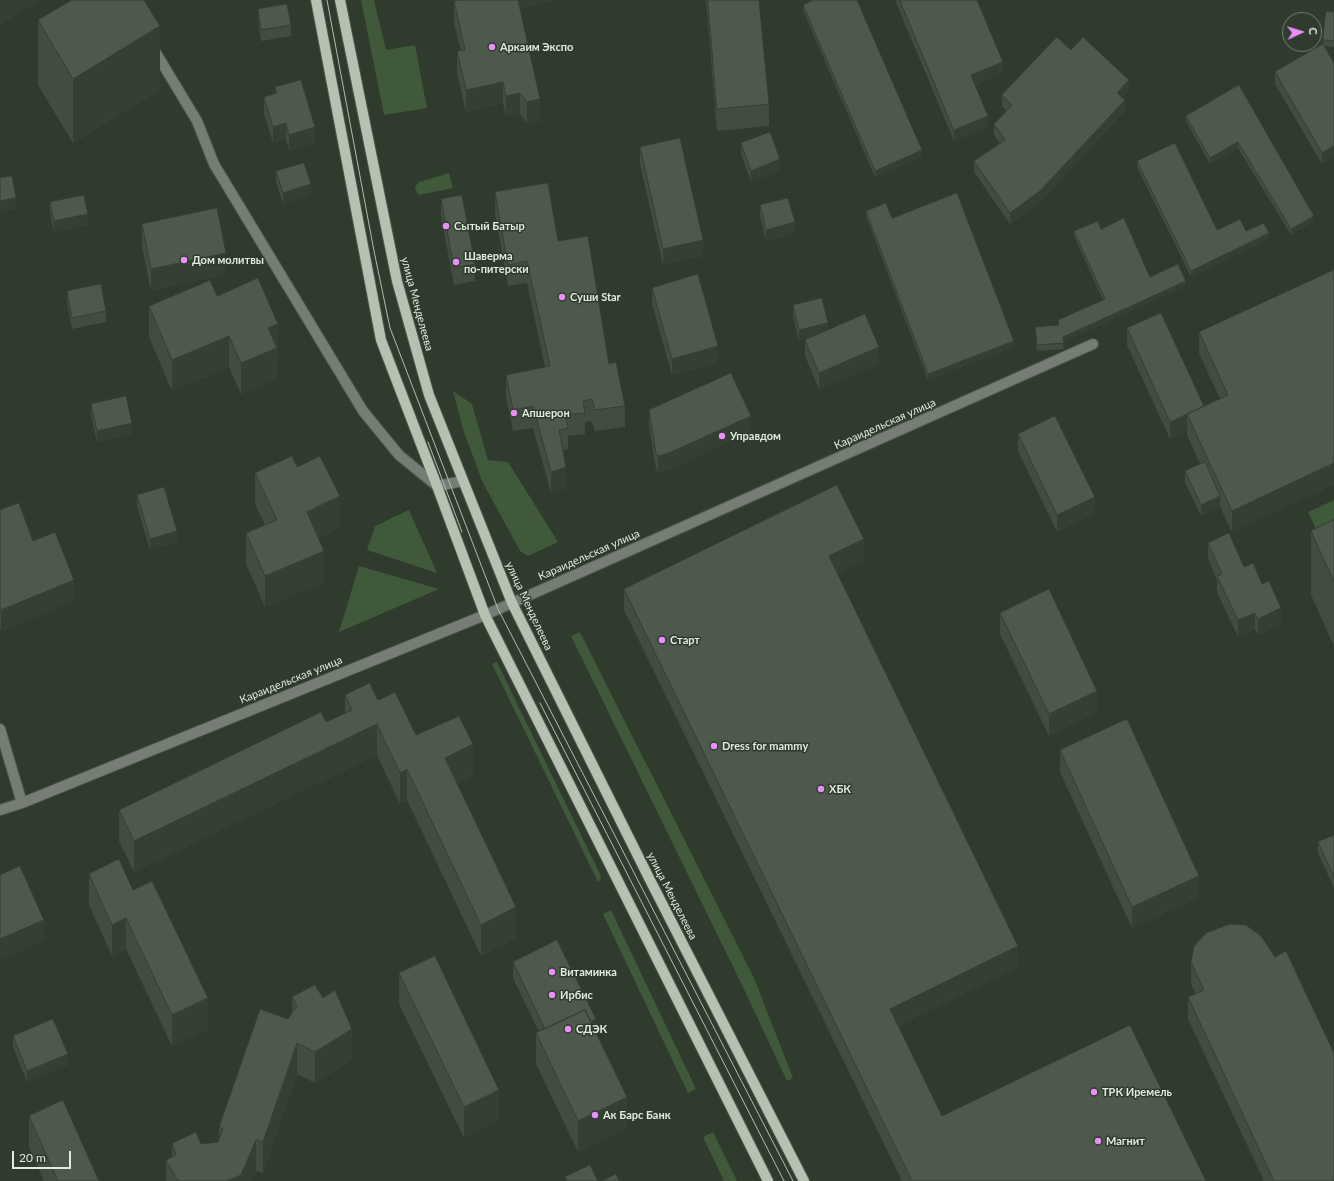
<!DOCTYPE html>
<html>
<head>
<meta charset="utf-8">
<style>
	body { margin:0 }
	#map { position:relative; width:1334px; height:1181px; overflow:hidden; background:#2f3b2d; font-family:Lato,sans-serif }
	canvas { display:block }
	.north { position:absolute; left:1282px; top:12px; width:40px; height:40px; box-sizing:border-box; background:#2f3b2d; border:1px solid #778175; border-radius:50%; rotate:86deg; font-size:11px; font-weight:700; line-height:16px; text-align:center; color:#e2eae1 }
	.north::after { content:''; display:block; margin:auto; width:14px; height:18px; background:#eb8dfc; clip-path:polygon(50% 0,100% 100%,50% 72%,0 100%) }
	.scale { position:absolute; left:12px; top:1151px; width:59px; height:18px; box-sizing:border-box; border:2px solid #e2eae1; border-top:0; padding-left:5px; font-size:12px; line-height:14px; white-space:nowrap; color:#e2eae1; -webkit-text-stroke:3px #2f3b2d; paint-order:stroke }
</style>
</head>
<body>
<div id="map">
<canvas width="1334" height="1181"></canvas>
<div class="north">С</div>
<div class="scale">20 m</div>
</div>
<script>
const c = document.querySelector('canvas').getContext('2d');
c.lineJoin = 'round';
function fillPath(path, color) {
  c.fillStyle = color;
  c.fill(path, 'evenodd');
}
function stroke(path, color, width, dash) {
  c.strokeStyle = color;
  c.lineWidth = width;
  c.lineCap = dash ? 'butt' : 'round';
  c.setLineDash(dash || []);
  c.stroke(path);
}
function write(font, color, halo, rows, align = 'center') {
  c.font = font + ' Lato,sans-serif';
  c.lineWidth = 3;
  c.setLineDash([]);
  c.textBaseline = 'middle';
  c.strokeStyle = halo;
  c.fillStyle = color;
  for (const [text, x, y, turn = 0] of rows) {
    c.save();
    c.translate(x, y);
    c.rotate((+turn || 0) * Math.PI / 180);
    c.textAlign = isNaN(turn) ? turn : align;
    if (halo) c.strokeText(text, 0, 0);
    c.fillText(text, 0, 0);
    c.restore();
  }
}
fillPath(new Path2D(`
	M361,0H374L386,50L415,45L427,108L384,115Z
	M449,173L453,188L419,195L416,191L415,187L419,182Z
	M453,391L472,404L488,460L508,462L558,542L528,556L520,551L482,481L463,429Z
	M1334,500V540H1321L1308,512Z
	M409,510L437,573L367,550L375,526Z
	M359,566L439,589L339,632Z
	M580,632L754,978L793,1078L787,1081L741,983L571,636Z
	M497,662L600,874L601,879L598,882L492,664Z
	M611,910L696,1089L688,1093L603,914Z
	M713,1132L737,1181H724L703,1137Z`), '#3f593a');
const minor = new Path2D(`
	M153,48L197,121L214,164L363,411L399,455L437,486L463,481
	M0,729L22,803
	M0,810L22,803L485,615L1093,344`);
const major = new Path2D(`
	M316,0L381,340L437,486L485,615L768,1181
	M340,0L397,281L429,395L512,603L649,878L804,1181`);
stroke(minor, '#4c574a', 12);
stroke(major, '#4c574a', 12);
stroke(minor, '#767d75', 10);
stroke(major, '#b5c2b2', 10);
stroke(new Path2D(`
	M327,0L374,251L390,328L498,609L793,1181
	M428,442L462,532
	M540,703L784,1181`), '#b3bcb2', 1);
fillPath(new Path2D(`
	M706,0H759L769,104V126L717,131Z
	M895,0H977L1003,73L975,85L988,127L954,141Z
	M454,1L520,9L540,121L527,124L520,114L506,117L503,103L466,112L457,73V51H461L454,23Z
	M803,5L922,156L875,177L803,10Z
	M258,9L291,25V36L261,41L258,20Z
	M1334,12V47L1325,46L1322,164L1275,84V72L1323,44V40Z
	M38,20L160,90L73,143L38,85Z
	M1071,50L1129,91L1122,98L1125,111L1040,202L1010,224L974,172V161L1000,143L994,135V124L1007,111L1002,106V95Z
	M1239,85L1314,221L1291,235L1238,148L1210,164L1186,121V116Z
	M275,87L315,143L289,151L286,139L273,143L264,114V97L275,94Z
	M741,143L780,170L751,182L741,154Z
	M640,147L703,256L663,265L640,164Z
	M1137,161L1217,230L1246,231L1269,238L1191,277L1137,167Z
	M276,171L311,195L283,204L276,182Z
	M495,192L558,241L625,406V427L595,431L592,421L585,422V434L568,436V449L563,450L566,488L551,493L533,428L513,431L506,397V375L545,367L527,283L508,286L495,214Z
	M441,199L475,264V281L454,285L441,216Z
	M50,202L88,225L54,232L50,213Z
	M760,205L795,233L766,241L760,216Z
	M866,211L892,218L1014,347L928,380L866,216Z
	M142,224L226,274L151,291L142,246Z
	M1101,229L1150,277L1186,286L1063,342L1064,349L1037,351L1035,327L1058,325V320L1103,300L1074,236V231Z
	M1334,270L1232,532L1220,507L1201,516L1185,482V471L1200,464L1187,435V431L1170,439L1127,345V328L1204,406L1220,399L1199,353V332Z
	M652,288L718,362L672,375L652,304Z
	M67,291L106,311V322L72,329L67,302Z
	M217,296L278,355H277V379L241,394L229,367L172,391L149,337V306Z
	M793,305L828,330L879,364L819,389L805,356V340L809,338L799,341L793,316Z
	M91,404L132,434L97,442L91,415Z
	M649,410L751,432L669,470L658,473L656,469L649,426Z
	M1018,434L1095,513L1057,532L1018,451Z
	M297,467L340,527L318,538L324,582L265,607L246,564V533L265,525L255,504V473Z
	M137,495L177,542L150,550L137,506Z
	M0,510L33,541L74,601L1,631L0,628Z
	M1334,520V646L1311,595V531Z
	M1208,543L1244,567L1281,624L1258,635L1255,629L1238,637L1217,592V580L1208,559Z
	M864,561L837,574L1018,967L898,1026L942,1116L1206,1181H902L624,610V589Z
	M1000,613L1097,712L1049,736L1000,634Z
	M345,695L379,700L416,735L473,775L457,783L516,938L481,956L407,800L400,804L377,755L134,872L119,841V810L326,722L345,713Z
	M1060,750L1199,897L1132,928L1060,772Z
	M1334,835V888L1318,853V842Z
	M89,874L133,890L208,1029L172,1046L126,949L112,956L89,905Z
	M513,962L596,1032L627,1128L578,1152L536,1064V1033L539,1032L513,978Z
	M1191,962L1334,1181H1264L1188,1019V997L1196,994L1191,984Z
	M399,973L499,1121L464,1138L399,1004Z
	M292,997L352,1060L315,1083L297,1074L263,1173L256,1171L251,1181H166V1160L172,1157V1143L201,1144L218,1142L219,1139V1127L292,1012Z
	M13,1036L68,1065L27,1082L13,1047Z
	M29,1116L99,1181H44L29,1147Z`), '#424d40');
fillPath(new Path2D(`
	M0,0H42L0,25Z
	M515,0H560L515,10Z
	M160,26V90L73,143V79Z
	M1003,62V73L971,86V75Z
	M1129,80V91L1117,104V93Z
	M503,82V103L466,112V90Z
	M520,93V114L506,117V96Z
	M540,99V121L527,124V102Z
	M1125,100V111L1040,202L1010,224V213Z
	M988,116V127L954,141V130Z
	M286,123V139L273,143V127Z
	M315,127V143L289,151V135Z
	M1238,142V148L1210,164V158Z
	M1334,146V157L1322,164V153Z
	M922,150V156L875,177V171Z
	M780,159V170L751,182V171Z
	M311,184V195L283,204V193Z
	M16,198V209L0,212V201Z
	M88,214V225L54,232V221Z
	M1314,216V221L1291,235V229Z
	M795,222V233L766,241V230Z
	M1269,233V238L1191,277V271Z
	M703,240V256L663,265V249Z
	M226,253V274L151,291V269Z
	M1186,281V286L1063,342V337Z
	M828,323V334L799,341V330Z
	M278,324V355H277V379L241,394V363L268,328Z
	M229,336V367L172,391V360Z
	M1014,341V347L928,380V374Z
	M718,346V362L672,375V359Z
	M879,347V364L819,389V373Z
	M1187,414V431L1170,439V422Z
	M751,416V432L669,470L658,473V456Z
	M132,423V434L97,442V431Z
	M1334,463V485L1232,532V511Z
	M566,467V488L551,493V472Z
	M340,496V527L307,543V512Z
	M1220,496V507L1201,516V505Z
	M1095,497V513L1057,532V515Z
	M177,531V542L150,550V539Z
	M864,539V561L829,578V556Z
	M324,551V582L265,607V576Z
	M74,580V601L1,631V610Z
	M1281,608V624L1258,635V619Z
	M1255,613V629L1238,637V620Z
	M1097,691V712L1049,736V714Z
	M377,724V755L134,872V841Z
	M473,744V775L445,789V758Z
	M407,769V800L400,804V773Z
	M1199,876V897L1132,928V907Z
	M516,907V938L481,956V925Z
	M126,918V949L112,956V925Z
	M44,920V941L0,961V939Z
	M1018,946V967L890,1030V1009Z
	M208,998V1029L172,1046V1015Z
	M596,1019V1036L551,1041Z
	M352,1029V1060L315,1083V1052Z
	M297,1043V1074L263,1173V1142Z
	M68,1054V1065L27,1082V1071Z
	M499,1090V1121L464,1138V1107Z
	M627,1097V1128L578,1152V1121Z
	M256,1140V1171L251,1181H227Z`), '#363f34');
const building = new Path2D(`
	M72,0H144L160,26L73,79L38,20Z
	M460,0H518L540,99L527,102L520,93L506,96L503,82L466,90L457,51L465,50L454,1Z
	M708,0H759L769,104L717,109Z
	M814,0H857L922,150L875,171L803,5Z
	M900,0H977L1003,62L971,75L988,116L954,130Z
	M287,4L291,25L261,30L258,9Z
	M1326,11L1334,12V41L1323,40Z
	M1057,37L1071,50L1083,37L1129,80L1117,93L1125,100L1040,191L1010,213L974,161L1005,140L994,124L1012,105L1002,95Z
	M1323,44L1334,63V146L1322,153L1275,72Z
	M301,80L315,127L289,135L286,123L273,127L264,97L277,93L275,87Z
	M1239,85L1314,216L1291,229L1238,142L1210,158L1186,116Z
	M770,132L780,159L751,171L741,143Z
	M680,138L703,240L663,249L640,147Z
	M1175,143L1217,230L1240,219L1246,231L1264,223L1269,233L1191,271L1137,161Z
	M304,163L311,184L283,193L276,171Z
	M12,176L16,198L0,201V178Z
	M548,183L558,241L588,236L609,364L616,362L625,406L595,410L592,399L583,401L585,413L565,415L568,428L559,430L566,467L551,472L533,406L513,410L506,375L550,366L527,261L508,265L495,192Z
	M957,193L1014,341L928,374L866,211L886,203L892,218Z
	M84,195L88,214L54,221L50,202Z
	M462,195L475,264L454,268L441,199Z
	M788,198L795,222L766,230L760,205Z
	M217,208L226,253L151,269L142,224Z
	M1124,218L1150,277L1178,264L1186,281L1063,337L1064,343L1037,345L1035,327L1059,325L1058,320L1105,299L1074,231L1098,221L1101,229Z
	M1334,270V463L1232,511L1187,414L1228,395L1199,332Z
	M698,274L718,346L672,359L652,288Z
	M258,278L278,324L268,328L277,348L241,363L229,336L172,360L149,306L210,280L217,296Z
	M101,284L106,311L72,318L67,291Z
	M822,298L828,323L799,330L793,305Z
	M1161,313L1204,406L1170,422L1127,328Z
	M865,314L879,347L819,373L805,340Z
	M731,373L751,416L669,453L658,456L656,453L649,410Z
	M126,396L132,423L97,431L91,404Z
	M1055,416L1095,497L1057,515L1018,434Z
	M292,456L297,467L320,456L340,496L307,512L324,551L265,576L246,533L277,520L255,473Z
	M1205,462L1220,496L1201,505L1185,471Z
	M837,485L864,539L829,556L1018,946L890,1009L942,1116L1130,1025L1206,1181H912L624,589Z
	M164,487L177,531L150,539L137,495Z
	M19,503L33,541L55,532L74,580L1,610L0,607V510Z
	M1334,520V582L1311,531Z
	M1229,533L1244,567L1253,563L1262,584L1269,581L1281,608L1258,619L1255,613L1238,620L1217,576L1222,574L1208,543Z
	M1049,589L1097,691L1049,714L1000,613Z
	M370,683L377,699H378L379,700L395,692L416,735L459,716L473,744L445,758L516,907L481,925L407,769L400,773L377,724L134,841L119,810L321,712L326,722L352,710L345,695Z
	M1127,719L1199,876L1132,907L1060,750Z
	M1334,835V877L1318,842Z
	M119,859L133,890L152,881L208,998L172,1015L126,918L112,925L89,874Z
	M20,866L44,920L0,939V875Z
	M1230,924L1246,925L1261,936L1275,957L1286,951L1334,1053V1181H1274L1188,997L1204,990L1191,962L1194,946L1206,933Z
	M557,940L596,1019L591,1022L585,1010L545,1029L513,962Z
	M435,956L499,1090L464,1107L399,973Z
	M315,985L323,998L335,990L352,1029L315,1052L297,1043L263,1142L256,1140L241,1175L227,1181H178L166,1160L176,1155L172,1143L196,1132L201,1144L218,1142L223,1129L219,1127L260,1009L288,1019L297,1006L292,997Z
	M585,1010L627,1097L578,1121L536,1033Z
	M53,1019L68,1054L27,1071L13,1036Z
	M63,1100L99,1181H58L29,1116Z
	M590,1165L598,1181H567L565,1177Z
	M616,1174L619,1181H602Z`);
fillPath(building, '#4d5a4b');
stroke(building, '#363f34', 1);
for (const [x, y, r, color] of [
	[492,47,4,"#eb8dfc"],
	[446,226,4,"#eb8dfc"],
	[184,260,4,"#eb8dfc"],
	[456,262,4,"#eb8dfc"],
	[562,297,4,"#eb8dfc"],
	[514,413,4,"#eb8dfc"],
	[722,436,4,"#eb8dfc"],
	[662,640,4,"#eb8dfc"],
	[714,746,4,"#eb8dfc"],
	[821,789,4,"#eb8dfc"],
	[552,972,4,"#eb8dfc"],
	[552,995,4,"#eb8dfc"],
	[568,1029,4,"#eb8dfc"],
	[1094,1092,4,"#eb8dfc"],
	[595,1115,4,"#eb8dfc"],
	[1098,1141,4,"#eb8dfc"]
]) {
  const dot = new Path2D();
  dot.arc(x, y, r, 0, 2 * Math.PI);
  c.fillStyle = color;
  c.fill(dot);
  stroke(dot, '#2f3b2d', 1.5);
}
write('bold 11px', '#e2eae1', '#2f3b2d', [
	["Аркаим Экспо",500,47],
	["Сытый Батыр",454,226],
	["Шаверма",464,256],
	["по-питерски",464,269],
	["Дом молитвы",192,260],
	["Суши Star",570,297],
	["Апшерон",522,413],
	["Управдом",730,436],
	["Старт",670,640],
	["Dress for mammy",722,746],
	["ХБК",829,789],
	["Витаминка",560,972],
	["Ирбис",560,995],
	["СДЭК",576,1029],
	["ТРК Иремель",1102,1092],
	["Ак Барс Банк",603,1115],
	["Магнит",1106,1141]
], 'left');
write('11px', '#e2eae1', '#2f3b2d', [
	["улица Менделеева",417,304,75],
	["Караидельская улица",885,424,-24],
	["Караидельская улица",589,555,-24],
	["улица Менделеева",529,606,65],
	["Караидельская улица",291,680,-22],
	["улица Менделеева",672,896,63]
]);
</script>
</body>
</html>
